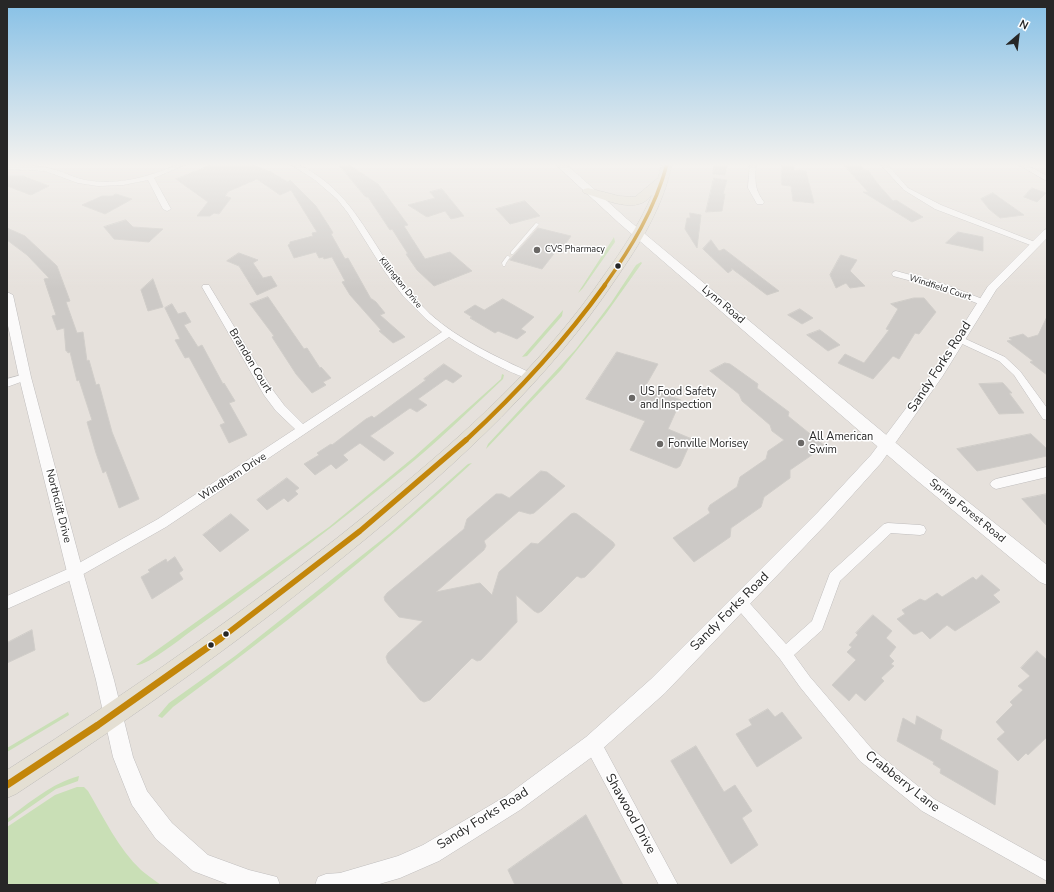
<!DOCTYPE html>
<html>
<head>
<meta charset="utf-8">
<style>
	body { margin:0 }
	#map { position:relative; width:1054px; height:892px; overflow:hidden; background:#e6e1dc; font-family:"Nunito Sans",sans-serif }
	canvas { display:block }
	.frame { position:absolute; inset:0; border:8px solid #272727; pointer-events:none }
	.north { position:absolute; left:998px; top:16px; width:40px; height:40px; -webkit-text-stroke:3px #fff; paint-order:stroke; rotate:28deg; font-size:11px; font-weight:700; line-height:16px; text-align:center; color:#272727 }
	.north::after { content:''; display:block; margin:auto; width:14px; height:18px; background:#272727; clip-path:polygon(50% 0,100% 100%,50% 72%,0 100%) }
</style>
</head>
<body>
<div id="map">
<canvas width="1054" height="892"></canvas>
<div class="frame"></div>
<div class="north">N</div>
</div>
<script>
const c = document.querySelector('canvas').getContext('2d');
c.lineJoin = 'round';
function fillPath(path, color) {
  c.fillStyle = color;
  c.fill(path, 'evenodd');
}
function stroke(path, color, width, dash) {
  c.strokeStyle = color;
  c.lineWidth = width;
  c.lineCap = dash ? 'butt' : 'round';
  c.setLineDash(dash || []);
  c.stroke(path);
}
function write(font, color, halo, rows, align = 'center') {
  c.font = font + ' "Nunito Sans",sans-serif';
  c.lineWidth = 3;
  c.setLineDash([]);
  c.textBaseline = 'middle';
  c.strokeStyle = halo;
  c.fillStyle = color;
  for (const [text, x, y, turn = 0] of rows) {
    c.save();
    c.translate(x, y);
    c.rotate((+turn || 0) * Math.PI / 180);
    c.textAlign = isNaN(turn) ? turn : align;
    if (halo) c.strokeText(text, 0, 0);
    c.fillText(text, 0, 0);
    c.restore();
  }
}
fillPath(new Path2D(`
	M614,237L615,242L583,288L578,293Z
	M641,262L642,263L605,315L561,370L486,449L488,444L576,349L611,303L636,265Z
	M563,310L562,316L527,356L522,357Z
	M502,374L504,375L503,379C474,406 446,434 416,459C344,519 270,575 194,629C184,636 146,667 136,665L329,527L414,457L501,379Z
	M472,463C378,551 277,630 173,707L162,718L158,716L169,703L235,656L389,534L468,464Z
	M68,712L69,715L7,752V748Z
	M79,776L78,781L56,789L7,823V819C29,803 52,783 79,776Z
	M77,787H84L88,791C104,818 118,848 141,870C147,875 154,880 161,885H7V827L55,795Z`), '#c9dfb6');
const building = new Path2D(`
	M214,164H250L271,172L288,182L290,180L316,206L332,231L333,233L331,234L345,259L348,258L371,299H372L376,302L385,313L380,315L405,337L393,343L379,331L381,330L350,295L342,282L345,281L332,257L324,259L323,257L319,258L316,252L294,258L288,245L290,244V242L313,236L312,233L317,232L291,190L280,195L257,179L227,192H228L225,196L231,198L219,214L214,213L210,216H197L208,202L176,179Z
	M338,164H348L378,184L408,225L404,226L425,259L450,252L472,271L434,286L417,270L406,254H408L392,229L390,230L368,197H366Z
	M715,164L727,165L725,175L713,174Z
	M782,164H794V170L806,171L814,203L793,201L791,186L782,185Z
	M843,164H860L864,170H868L878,184L893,201L896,200L923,217L912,222L863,192H868Z
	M7,176H23L49,186L31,195L7,186Z
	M714,178L727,180L723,194H725L722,211L706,212Z
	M1032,188L1046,193L1037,202L1024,197Z
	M442,189L464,216L451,219L445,211L427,217L408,205L435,198L430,192Z
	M993,193L1024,215L1000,218L989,209L981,199Z
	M116,194L132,199L105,214L82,205L102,196H112Z
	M525,201L540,216L510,224L496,209Z
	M690,213L701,215L697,248L685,229L687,218H690Z
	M126,220L133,227L163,229L149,242L114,239L104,227Z
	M7,228L25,236L57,266L70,301L66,302L77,333L83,332L87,361L89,360L96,385L99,384L112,432L139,499L119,508L106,471L103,473L96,453L87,422L92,420L79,380L77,381L70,352L68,353L67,351H66L64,328L57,330L52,316L56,315L44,279L49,278L27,255L7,240Z
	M538,228L571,236L564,246H560L542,269L510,260Z
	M958,232L983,237V251L946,243Z
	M711,240L719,251L724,249L779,291L767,295L731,268L732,270L728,273L703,249Z
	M239,253L258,260L253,263L263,278L271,276L277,286L257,295L239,266L227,261Z
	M841,255L857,260L850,271L865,286L850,288L846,283L836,288L830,275Z
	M153,279L163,307L148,311L141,290Z
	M268,297L304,349L307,348L320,368L321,367L331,378L323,382L326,385L312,393L296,374L272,337L274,336L250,304Z
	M914,298H924L936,312L919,334L915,333L899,359L893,356L873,379L838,363L845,354L864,363L889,330L886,329L898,309L891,304Z
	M503,299L534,317L521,329L526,332L517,339L498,331L495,333L470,318L472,317L464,312L475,305L484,310Z
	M172,304L178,314L185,312L191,322L184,325L198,347L202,345L223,384L224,383L235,401L229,403L247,435L229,443L220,425L225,423L189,357L185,358L175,340L180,339L165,308Z
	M800,309L813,318L802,324L788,315Z
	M1047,317V375L1030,362L1033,361L1007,341L1012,340L1009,338L1023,334L1028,338L1038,335Z
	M820,330L840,345L828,351L807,335Z
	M617,352L658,364L645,387L681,400L668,429L692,439L680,466L677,468H675L630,450L645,421L586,399Z
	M725,363L730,364L758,384L757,388L789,412L788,416L825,446L790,470V478L764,497L761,507L731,528L730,537L694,562L673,538L710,513L708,509L710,505L737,487L740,477L766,459L768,451L784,440L772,431L770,425L742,401L739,394L710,371Z
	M444,364L462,376L453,383L446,379L418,399L427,405L417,412L410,408L370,436L394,453L384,461L360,443L343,455L348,460L336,469L331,464L315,475L304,464L319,455L317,453L331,444L332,445L366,419L372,416L374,418L426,380L424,379Z
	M1003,383L1012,393H1009L1024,413L999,414L979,384Z
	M1031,434L1047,449V456L977,471L957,449Z
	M541,471L547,472L565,486L534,513L530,514L519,511L484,541L486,546L484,550L436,592L480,583L492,595L499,572L531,543L538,544L571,514L574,513L577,514L613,542L615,545L613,548L585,577L581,578L577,576L542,611L538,613L534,611L516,595L517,622L481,660L477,661L472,658L430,700L424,702L420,700L388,663L386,657L388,653L423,621L399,617L385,601L384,597L387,593L464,529L467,519L496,494H502L509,498Z
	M287,478L299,488L295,491L298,494L288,502L284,498L267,510L257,500Z
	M1047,494V526L1022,499Z
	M231,514L249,530L220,552L203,535Z
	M175,557L183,570L179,573L183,579L152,599L141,577L150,572L148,570L156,565L166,559L167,562Z
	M982,575L1000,590L993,595L1000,602L955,631L947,625L930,639L922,631L916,634H913L897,619L905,614L902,610L920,599L925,601L937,593L942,597L973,577L976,580Z
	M873,615L892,631L886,638L896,647L889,656L894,661L891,664L894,666L881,678L884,681L865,701L856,693L849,701L832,685L856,660L847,652L852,647L849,645L858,635L856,633Z
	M32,630L35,650L7,663V643Z
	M1037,651L1047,660V737L1028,755L1026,753L1018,761L997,739L1005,732L996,722L1013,705L1010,702L1023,690L1018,686L1030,676L1021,668Z
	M768,709L775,717L782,712L802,738L757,767L736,734L752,725L749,720Z
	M917,716L942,730L940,739L998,771L995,805L940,773L941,769L933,764L934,762L897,741L903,718L915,725Z
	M696,746L724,792L735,785L752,811L742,818L758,845L731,864L671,761Z
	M586,815L623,885H515L508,870Z`);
fillPath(building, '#ccc9c6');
stroke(building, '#d0cdc9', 1);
const service = new Path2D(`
	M536,223L539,224L513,254H511V252Z
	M507,256H508L510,257L506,263L505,266H503L502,263Z`);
const minor = new Path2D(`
	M178,164H187L154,178L171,209L167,211L163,209L148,180L123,185L98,186L78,183L45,171L7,169V165C24,165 40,165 56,170C66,173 75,178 85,180C118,186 149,177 178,164Z
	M290,164C300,164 306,168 315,174C352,198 369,237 394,272C405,288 417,301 430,314C459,340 497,357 533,374L534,376L533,378C522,382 460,345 449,337L166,527L80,576L7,609V596L70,568L158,519L295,429L276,411L264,395L202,287L203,285H209L210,287L272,389L284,405L303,424L442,332L426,319L404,297L385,272L348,213L337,199L315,180Z
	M750,164H756C755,180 754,189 764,202L763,204H757L748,188Z
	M880,164H887L908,188L941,205L1040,244L1039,246H1033L935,209L904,190Z
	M1017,164H1025L1047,176V181Z
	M896,271L944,284L985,300L986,302L982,305L979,304L938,288L893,276L892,274L893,272Z
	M959,336L1005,357L1020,371L1047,408V420L1043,419L1014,375L999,361L956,341L954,339L956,337Z
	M25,374L29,375L30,377L29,379L7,387V379Z
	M1047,467V477L996,489L992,487L990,484L992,481L996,479Z
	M888,523L920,525L924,526L926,530L924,534L920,535L891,533L840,581L822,630L794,655L810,677L872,749L934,799L1047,862V881L922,811L860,761L800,687L780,659L735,606L733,602L735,598L740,596L745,598L786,644L812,621L830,573L884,524Z
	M593,736L599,738L678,885H659L587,750L585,744L587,738Z`);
const tertiary = new Path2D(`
	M1047,229V238L996,290L942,377L881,463L828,522L665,693L600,751L520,810L439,861L400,878L376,885H315L318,877L326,874L340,873L398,856L423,845L506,796L586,737L651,679L818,512L871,455L934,371L988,286L1044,230Z
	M7,292L13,295L31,377L83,572L114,680L133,757L147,791L172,823L208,855L249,870L277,877L280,885H230L193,871L156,839L132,805L113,757L96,680L67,572L19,377L7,321Z`);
const secondary = new Path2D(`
	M555,164H566L627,219L926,468L1047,565V585L1040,582L914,478L619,223Z`);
const primary = new Path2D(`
	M662,164H672C663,207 640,244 615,280C549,379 460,461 368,537C256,630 138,714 16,794L7,798V770C137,687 263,599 382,502C464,435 545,362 605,274C623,249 640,223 652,195C649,198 646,201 642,203C625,210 601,198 584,193L582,191L584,189L588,188L619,196L635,197L658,178Z`);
stroke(service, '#bfbdbd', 0.5);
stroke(minor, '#bfbdbd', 1);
stroke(tertiary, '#bfbdbd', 1);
stroke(secondary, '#bfbdbd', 1);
stroke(primary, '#bfbdbb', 1);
fillPath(service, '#fbfafa');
fillPath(minor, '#fbfafa');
fillPath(tertiary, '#fbfafa');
fillPath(secondary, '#fbfafa');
fillPath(primary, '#e4dfd3');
stroke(new Path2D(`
	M604,286C631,248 655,209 667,164`), '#c3860a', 3.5);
stroke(new Path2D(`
	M465,441C517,393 564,342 605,285`), '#c3860a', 4.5);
stroke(new Path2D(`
	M220,639L360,531L466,440`), '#c3860a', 5.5);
stroke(new Path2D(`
	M7,785L98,725L221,638`), '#c3860a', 7);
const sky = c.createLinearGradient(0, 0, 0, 289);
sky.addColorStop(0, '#86c0e6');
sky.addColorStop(0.57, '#f4f2ef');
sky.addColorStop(1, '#f4f2ef00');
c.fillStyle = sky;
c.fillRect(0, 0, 1054, 289);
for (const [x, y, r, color] of [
	[537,250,4,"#6a6866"],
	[618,266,3.5,"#272727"],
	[632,398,4,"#6a6866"],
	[801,443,4,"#6a6866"],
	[660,444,4,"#6a6866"],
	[226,634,3.5,"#272727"],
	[211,645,3.5,"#272727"]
]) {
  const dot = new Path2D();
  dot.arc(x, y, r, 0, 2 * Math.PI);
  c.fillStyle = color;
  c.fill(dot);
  stroke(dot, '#fff', 1.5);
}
write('9px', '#272727', '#fff', [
	["CVS Pharmacy",545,250]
], 'left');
write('9px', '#272727', '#fff', [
	["Killington Drive",400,283,51],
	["Windfield Court",940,288,18]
]);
write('11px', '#272727', '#fff', [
	["Lynn Road",723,305,40],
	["Brandon Court",250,361,59],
	["Windham Drive",233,477,-33],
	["Northclift Drive",58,506,76],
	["Spring Forest Road",967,511,39]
]);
write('11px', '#272727', '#fff', [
	["US Food Safety",640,392],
	["and Inspection",640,405],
	["All American",809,437],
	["Swim",809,450],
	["Fonville Morisey",668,444]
], 'left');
write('13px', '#272727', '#fff', [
	["Sandy Forks Road",940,367,-57],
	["Sandy Forks Road",730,612,-45],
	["Crabberry Lane",902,782,38],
	["Shawood Drive",630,814,61],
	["Sandy Forks Road",483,819,-32]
]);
</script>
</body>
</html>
